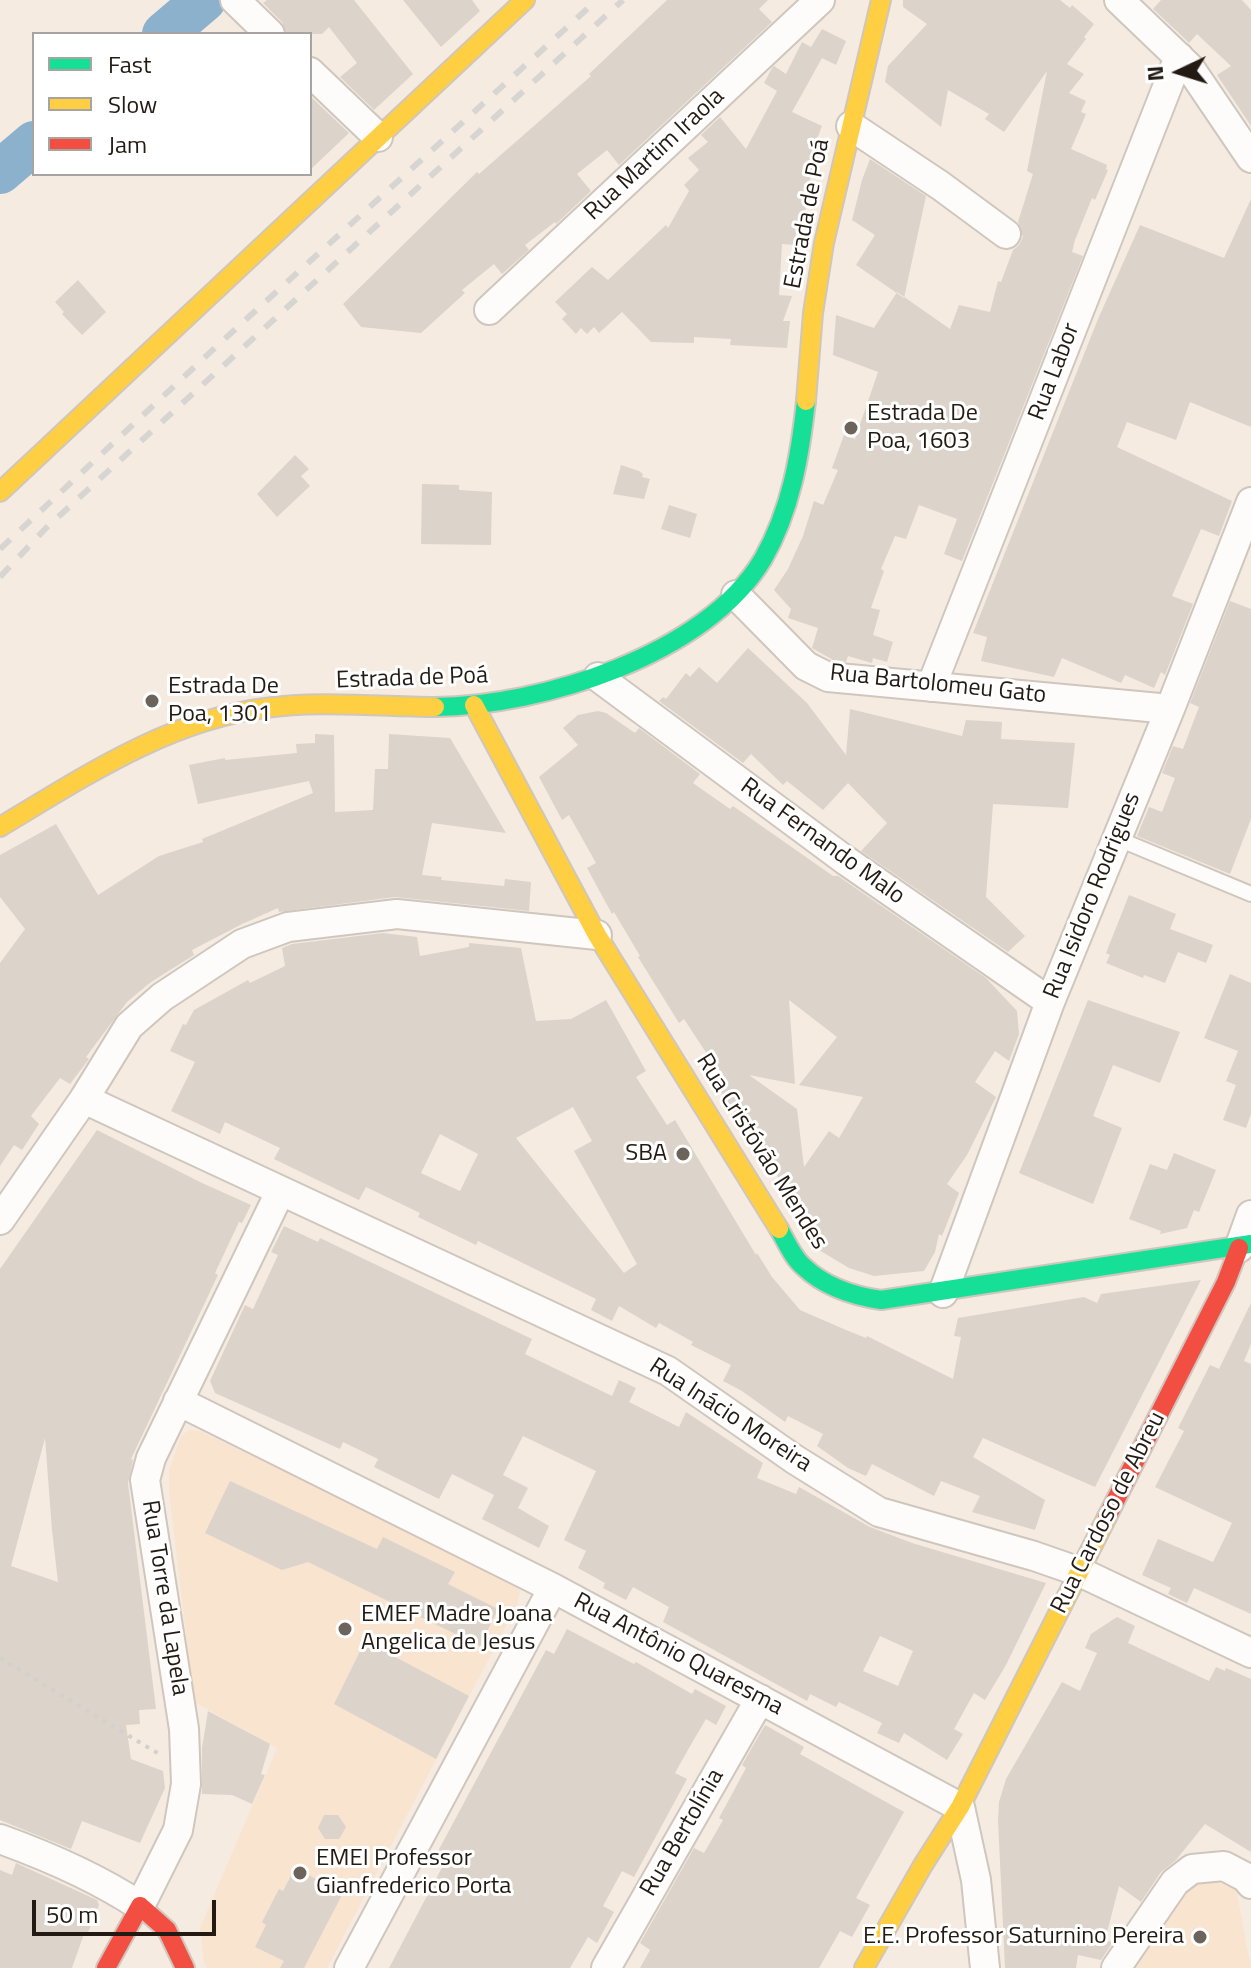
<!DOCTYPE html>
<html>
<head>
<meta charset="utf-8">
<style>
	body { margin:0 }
	#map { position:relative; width:1251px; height:1968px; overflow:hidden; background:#f5ebe1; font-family:"Titillium Web",sans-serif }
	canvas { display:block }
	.legend { position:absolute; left:32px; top:32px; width:280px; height:144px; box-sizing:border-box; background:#fff; border:2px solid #a7a4a1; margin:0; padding:10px 14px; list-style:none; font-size:24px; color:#231b13 }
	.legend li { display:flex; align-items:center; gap:16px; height:40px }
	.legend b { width:40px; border:2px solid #a7a4a1 }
	.north { position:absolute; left:1139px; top:32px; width:80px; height:80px; -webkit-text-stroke:6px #fff; paint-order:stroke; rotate:266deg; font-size:22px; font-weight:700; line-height:32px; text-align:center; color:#231b13 }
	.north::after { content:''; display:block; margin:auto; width:28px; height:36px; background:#231b13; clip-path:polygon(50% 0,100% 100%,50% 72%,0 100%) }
	.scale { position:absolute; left:32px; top:1900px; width:184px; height:36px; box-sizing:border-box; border:4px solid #231b13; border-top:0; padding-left:10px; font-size:24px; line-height:28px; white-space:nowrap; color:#231b13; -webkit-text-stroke:6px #fff; paint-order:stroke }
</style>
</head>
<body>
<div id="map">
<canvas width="1251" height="1968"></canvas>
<ul class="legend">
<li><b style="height:10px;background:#16e098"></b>Fast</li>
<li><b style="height:10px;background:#ffcf43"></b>Slow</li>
<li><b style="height:10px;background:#f24e42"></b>Jam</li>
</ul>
<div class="north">N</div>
<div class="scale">50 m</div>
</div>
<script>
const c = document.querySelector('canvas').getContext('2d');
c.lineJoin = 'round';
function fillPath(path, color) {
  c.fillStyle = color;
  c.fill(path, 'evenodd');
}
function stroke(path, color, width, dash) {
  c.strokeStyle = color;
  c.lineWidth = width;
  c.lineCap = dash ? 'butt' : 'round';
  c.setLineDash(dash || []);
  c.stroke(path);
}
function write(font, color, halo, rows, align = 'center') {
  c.font = font + ' "Titillium Web",sans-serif';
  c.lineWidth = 6;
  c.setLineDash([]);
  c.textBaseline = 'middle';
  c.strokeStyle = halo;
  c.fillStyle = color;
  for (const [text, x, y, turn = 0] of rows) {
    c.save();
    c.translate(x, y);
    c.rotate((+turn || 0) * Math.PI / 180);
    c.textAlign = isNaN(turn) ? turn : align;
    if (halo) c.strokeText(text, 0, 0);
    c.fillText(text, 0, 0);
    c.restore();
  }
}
fillPath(new Path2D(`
	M189,1430L200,1431L509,1579L520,1591L517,1605L327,1968H207L204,1962L200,1928L277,1748L194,1702L169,1492V1471L181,1436Z
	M1201,1878L1236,1888L1251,1968H1134L1167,1914Z`), '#f9e4d0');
stroke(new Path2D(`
	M164,34L204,0
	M0,172L34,143`), '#8bb1cd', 44);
fillPath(new Path2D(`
	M267,0H354L413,74L374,110L340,77L357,63L329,27L322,34H287L282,22L263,3Z
	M403,0H472L480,11L441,47Z
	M667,0H768L759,9L772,22L619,165L607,150L577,174L591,191L556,224L555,222L525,245L529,250L502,274L494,264L462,290L465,293L421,333L361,327L343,304L477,172L479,174L591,76L589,74Z
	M903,0H1060L1070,8L1072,5L1094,24L1084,37L1086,39L1067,64L1084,74L1069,93L1086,101L1081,112L1086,114L1071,149L1107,165L1106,169L1108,170L1095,200L1092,198L1075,240L1072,252L1083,256L962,561L944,554L957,519L919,505L906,539L895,536L881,569L884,571L871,608L880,610L873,635L893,642L887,662L873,658L872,663L848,656L846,662L833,660L812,648L818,628L788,618L791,609L774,590L788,569L803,536L814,501L823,505L838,470L832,468L844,435L855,439L878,372L833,355L836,315L874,328L897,292L950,329L959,305L990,312L998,281L1001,282L1013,250L1019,245L1023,237L1018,222L1033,174L1027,171L1047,71L1004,132L985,119L989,114L948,90L941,127L885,82L888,66L927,24L903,7Z
	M1161,0H1242L1251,10V126L1217,75L1231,66L1197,34L1189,43L1182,36L1153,9Z
	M822,29L846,41L836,65L822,58L792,112L822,126L815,144L819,147L809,184L804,222L797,221L795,245L782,244L779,295L792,296L783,321H790L787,348L730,345L731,339L694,337V343L651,342L622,312L599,333L594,327L587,334L581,328L576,334L562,319L567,314L555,302L592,267L608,280L666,225L668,228L689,191L684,185L699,170L688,158L708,142L701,135L720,117L746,149L777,91L764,83L772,68L774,66L786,74L802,42L811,47Z
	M310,96L349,133L310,170Z
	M870,159L926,196L904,298L856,265L875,235L852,220L862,180Z
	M1251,199V427L1190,402L1176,440L1127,422L1117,447L1232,501L1219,536L1201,529L1172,596L1193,604L1165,675L1161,672L1154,688L1125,675L1121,683L1062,658L1054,677L981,661L987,637L973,633L1098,319L1140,225L1224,258Z
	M78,280L106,312L82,335L62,314L64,312L55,302Z
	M295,455L309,469L301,476L310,486L277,517L257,494Z
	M621,465L639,471L643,474L642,477L650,479L644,499L613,494Z
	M422,484L459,485V490L492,492L491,545L421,544Z
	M669,505L697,514L690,538L661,529Z
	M1230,601L1251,609V819L1230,874L1137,836L1149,807L1162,812L1175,778L1162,773L1173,746L1183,749L1199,707L1190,703Z
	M748,648L807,703L846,755L850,709L962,736L966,720L1002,722L1001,739L1075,743L1068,808L993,804L986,897L1025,936L1008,952L861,851L887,823L848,783L823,810L787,781L783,785L751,754L743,763L659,701L663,697L666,699L686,673L690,677L699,667L717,683Z
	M598,711L606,713L635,733L639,728L700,774L693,783L730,809L733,806L833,876H838L986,978L1017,1011L1019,1034L1009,1061L995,1051L975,1082L996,1097L967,1155L947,1184L959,1193L942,1236L939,1234L935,1252L924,1271L874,1276L849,1268L819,1250L811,1237L820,1233L775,1173L771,1162L766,1165L720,1090L728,1086L684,1019L679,1023L638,957L640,956L614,912L612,914L587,868L596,863L569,815L562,820L539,777L578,745L563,728L578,715ZM789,1000L837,1037L799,1085L863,1097L839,1138L829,1131L804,1167L797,1109L749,1075L795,1084Z
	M315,734L334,735L335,812L373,810L375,769H388L389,734L450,738L506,833L432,823L422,875L442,877L441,880L504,886L505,879L531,882L529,911L395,897L279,912L278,908L242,924L192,950L194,955L151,982L127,1002L86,1057L89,1059L70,1084L60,1078L31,1116L39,1124L22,1150L14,1145L0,1166V963L25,929L0,897V855L56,824L98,895L159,856L203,842L202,839L313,793L309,781L198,804L189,765L225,758V760L297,753L296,744L315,743Z
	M1129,895L1176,914L1170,929L1213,945L1206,963L1178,952L1165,983L1144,975L1143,978L1106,963L1110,955L1106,953Z
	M383,933L417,937L420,956L469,947V943L521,948L536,1021L571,1019L606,1000L646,1071L636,1077L667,1125L675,1120L756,1255L757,1253L772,1277L800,1310L846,1330L866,1338L867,1336L953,1379L961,1337L954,1336L958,1318L1084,1297L1097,1303L1101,1294L1201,1280L1095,1487L983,1438L973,1457L1045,1500L1035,1530L972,1512L980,1496L941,1481L934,1496L872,1464L866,1476L848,1468L817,1446L823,1434L788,1416L785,1422L742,1391L723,1381L731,1365L691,1345L693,1342L659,1323L656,1328L619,1306L612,1321L591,1310L596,1299L478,1241L476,1245L418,1217L420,1213L366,1187L359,1200L338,1190L274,1159L280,1148L225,1122L220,1134L171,1111L195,1062L170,1051L183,1024L186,1025L194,1010L248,980L250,983L285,966L282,948L292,944ZM573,1107L592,1141L574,1151L637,1264L624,1273L516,1138ZM440,1134L478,1154L460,1191L421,1173Z
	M1230,974L1251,983V1114L1246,1128L1223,1120L1236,1085L1226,1081L1238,1051L1204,1038Z
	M1088,1000L1180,1032L1160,1083L1113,1065L1093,1116L1122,1128L1093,1204L1019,1173Z
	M97,1130L202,1183L251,1205L242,1223L239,1222L215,1273L218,1275L131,1459L133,1460L128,1483L156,1709L139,1710L140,1724L126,1725L131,1759L163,1771L165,1788L140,1843L82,1821L71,1849L0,1820V1269ZM45,1438L52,1530L58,1582L11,1566Z
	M1174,1153L1216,1170L1199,1212L1194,1210L1187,1228L1160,1234L1161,1231L1129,1219L1150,1164L1167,1170Z
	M284,1226L318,1242L320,1238L532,1339L525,1354L612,1396L619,1380L636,1388L629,1402L679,1427L686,1412L763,1463L757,1478L796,1494L799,1487L870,1527L912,1543L1046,1583L1006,1665L985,1700L974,1693L954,1729L963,1734L947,1760L904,1733L899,1743L877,1733L882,1723L839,1702L836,1707L810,1694L807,1701L663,1622L669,1607L633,1587L626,1600L603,1588L605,1583L578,1568L586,1551L564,1540L596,1471L523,1436L503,1475L528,1488L518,1508L549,1526L539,1548L482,1519L494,1495L452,1474L439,1499L374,1467L378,1459L343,1442L340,1449L215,1393L210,1381L245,1305L253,1309L278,1255L271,1252ZM880,1636L913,1651L898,1686L863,1671Z
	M1251,1303V1344L1244,1361L1251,1364V1614L1194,1588L1187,1603L1168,1594L1171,1588L1142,1575L1158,1539L1213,1562L1232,1523L1155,1487L1184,1431L1178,1428L1210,1365L1219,1369Z
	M230,1481L377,1549L383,1537L455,1572L448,1584L498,1609L480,1646L308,1562L282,1570L205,1533Z
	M1117,1617L1135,1626L1128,1643L1209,1681L1216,1667L1225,1671L1226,1668L1251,1679V1852L1205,1824L1176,1860L1161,1872L1141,1902L1119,1886L1105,1940L1113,1942L1101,1960L1078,1955L1076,1968H1005L998,1820L999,1802L1006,1779L1062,1682L1080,1691L1097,1653L1085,1648L1091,1634Z
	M567,1629L634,1664L636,1662L692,1694L695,1689L726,1706L716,1725L706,1719L693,1741L675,1773L687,1779L634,1877L622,1871L603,1906L614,1912L597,1943L588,1937L570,1968H389L447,1858L437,1853L546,1650L554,1654Z
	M365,1641L469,1696L436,1759L334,1704Z
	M208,1711L270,1744L261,1774L265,1775L252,1804L232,1795L202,1794V1748Z
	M765,1725L804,1747L800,1754L904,1812L856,1898L870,1905L852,1937L840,1931L819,1968H640L650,1950L640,1943L694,1848L704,1853L723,1820L719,1818L746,1768L742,1765Z
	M324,1815H338L346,1827L339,1839H325L318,1828Z
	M16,1863L97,1900L99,1905L87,1935L84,1934L72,1968H0V1870L12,1875Z
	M295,1868L343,1893L304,1968H280L284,1961L255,1947L266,1925L262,1922L279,1889L283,1891Z`), '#dcd3ca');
const lane = new Path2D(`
	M1116,838L1251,894`);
const street = new Path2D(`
	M235,0L270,34
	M1119,0L1190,68L1251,158
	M310,72L378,137
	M851,126L941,186L1006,234
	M489,310L820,0
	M736,595L806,666L828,677L1170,709
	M598,677L845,860L1050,1002
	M931,687L1179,57
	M84,1099L668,1371L794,1459L879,1512L1034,1556L1080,1572L1251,1653
	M0,1220L84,1099L129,1026L162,997L242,944L288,927L397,914L597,935
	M1239,1248L1251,1215
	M943,1293L1050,1002L1170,709L1251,502
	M178,1401L553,1588L960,1807L976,1880L985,1968
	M0,1839C50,1857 96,1877 140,1906L178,1830L186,1784L184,1729L145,1480L151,1458L280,1192
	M349,1968L553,1588
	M606,1968L760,1699
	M1116,1968L1175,1882L1192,1869L1224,1866L1245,1877L1251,1884`);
const fast = new Path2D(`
	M435,707C540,706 706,655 763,559C791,510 800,456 806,401
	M779,1229C786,1241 793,1258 804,1267C824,1286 854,1296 881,1300L1251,1244`);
const slow = new Path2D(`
	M806,401L813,313L824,243L881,0
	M0,492L525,0
	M474,705L597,935L779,1229
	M0,827C82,778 168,720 265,708C321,700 378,707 435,707
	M864,1968L923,1865L960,1807L1107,1517`);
const jam = new Path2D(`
	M1107,1517L1226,1282L1239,1248
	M106,1968L140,1906L167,1930L185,1968`);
stroke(lane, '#cfc6bd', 18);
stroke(street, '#cfc6bd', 32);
stroke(fast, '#cfc6bd', 22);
stroke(slow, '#cfc6bd', 22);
stroke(jam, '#cfc6bd', 22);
stroke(new Path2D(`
	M0,1658L159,1754`), '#d3d0cd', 4, [4, 6]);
stroke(lane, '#fefcfa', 14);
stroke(street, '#fefcfa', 28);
stroke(fast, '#16e098', 18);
stroke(slow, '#ffcf43', 18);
stroke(jam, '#f24e42', 18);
stroke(new Path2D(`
	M0,549L219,344L597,0
	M0,577L46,528L623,0`), '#d7d5d2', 6, [14, 14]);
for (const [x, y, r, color] of [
	[851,428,8,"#6c645b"],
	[152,701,8,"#6c645b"],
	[683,1154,8,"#6c645b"],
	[345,1629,8,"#6c645b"],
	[300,1873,8,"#6c645b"],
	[1200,1937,8,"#6c645b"]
]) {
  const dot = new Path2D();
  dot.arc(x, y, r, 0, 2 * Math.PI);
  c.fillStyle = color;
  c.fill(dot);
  stroke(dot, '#fff', 3);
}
write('24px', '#231b13', '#fff', [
	["Rua Martim Iraola",655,155,-43],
	["Estrada de Poá",808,214,-79],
	["Rua Labor",1055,372,-69],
	["Estrada de Poá",412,679,-2],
	["Rua Bartolomeu Gato",938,685,6],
	["Rua Fernando Malo",822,842,36],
	["Rua Isidoro Rodrigues",1093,896,-68],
	["Rua Cristóvão Mendes",761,1152,58],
	["Rua Inácio Moreira",730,1416,33],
	["Rua Cardoso de Abreu",1109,1513,-63],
	["Rua Torre da Lapela",164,1598,81],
	["Rua Antônio Quaresma",678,1655,28],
	["Rua Bertolínia",683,1833,-60]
]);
write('24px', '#231b13', '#fff', [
	["Estrada De",867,414],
	["Poa, 1603",867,442],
	["Estrada De",168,687],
	["Poa, 1301",168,715],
	["SBA",667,1154,"right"],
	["EMEF Madre Joana",361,1615],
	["Angelica de Jesus",361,1643],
	["EMEI Professor",316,1859],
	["Gianfrederico Porta",316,1887],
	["E.E. Professor Saturnino Pereira",1184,1937,"right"]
], 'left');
</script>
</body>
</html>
